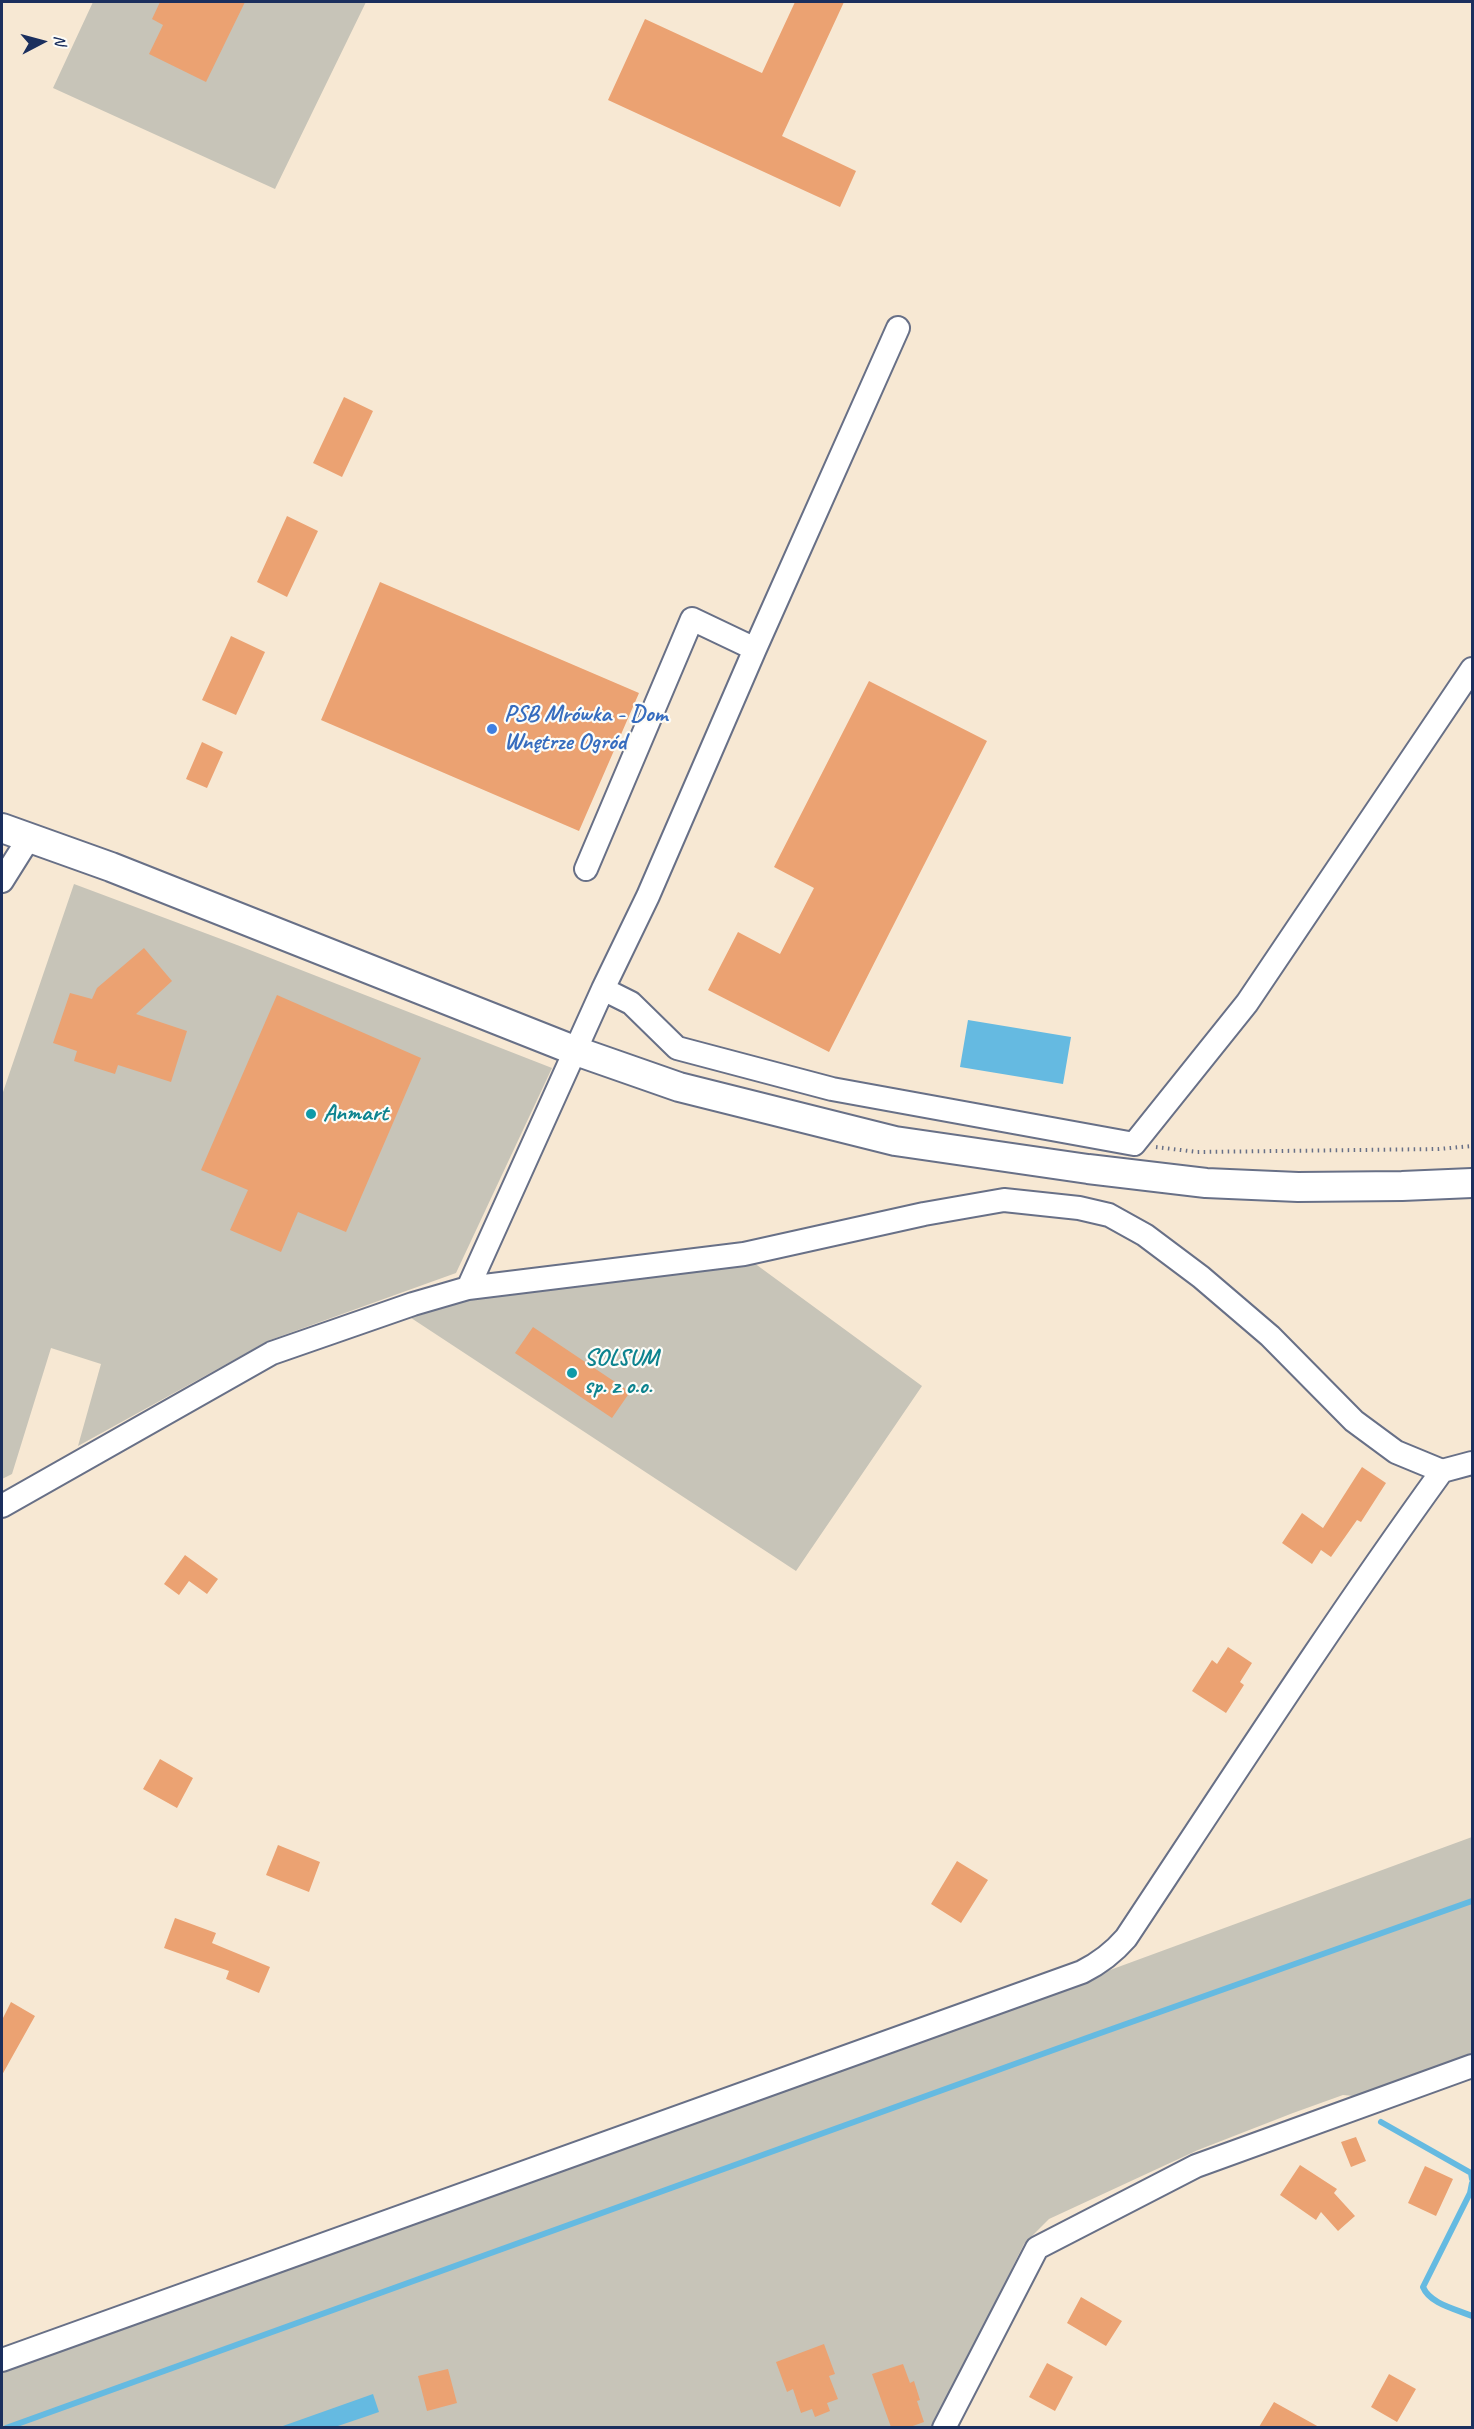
<!DOCTYPE html>
<html>
<head>
<meta charset="utf-8">
<style>
	body { margin:0 }
	#map { position:relative; width:1474px; height:2429px; overflow:hidden; background:#f7e8d3; font-family:Caveat,sans-serif }
	canvas { display:block }
	.frame { position:absolute; inset:0; border:3px solid #1b2f5e; pointer-events:none }
	.north { position:absolute; left:12px; top:12px; width:60px; height:60px; -webkit-text-stroke:4px #fdfcf7; paint-order:stroke; rotate:84deg; font-size:16px; font-weight:700; line-height:24px; text-align:center; color:#1b2f5e }
	.north::after { content:''; display:block; margin:auto; width:21px; height:27px; background:#1b2f5e; clip-path:polygon(50% 0,100% 100%,50% 72%,0 100%) }
</style>
</head>
<body>
<div id="map">
<canvas width="1474" height="2429"></canvas>
<div class="frame"></div>
<div class="north">N</div>
</div>
<script>
const c = document.querySelector('canvas').getContext('2d');
c.lineJoin = 'round';
function fillPath(path, color) {
  c.fillStyle = color;
  c.fill(path, 'evenodd');
}
function stroke(path, color, width, dash) {
  c.strokeStyle = color;
  c.lineWidth = width;
  c.lineCap = dash ? 'butt' : 'round';
  c.setLineDash(dash || []);
  c.stroke(path);
}
function write(font, color, halo, rows, align = 'center') {
  c.font = font + ' Caveat,sans-serif';
  c.lineWidth = 4.5;
  c.setLineDash([]);
  c.textBaseline = 'middle';
  c.strokeStyle = halo;
  c.fillStyle = color;
  for (const [text, x, y, turn = 0] of rows) {
    c.save();
    c.translate(x, y);
    c.rotate((+turn || 0) * Math.PI / 180);
    c.textAlign = isNaN(turn) ? turn : align;
    if (halo) c.strokeText(text, 0, 0);
    c.fillText(text, 0, 0);
    c.restore();
  }
}
fillPath(new Path2D(`
	M93,2H366L275,189L53,88Z
	M74,884L237,945L552,1068L456,1273L270,1340L78,1446L101,1364L51,1348L12,1474L2,1479V1095Z
	M750,1260L922,1386L796,1571L402,1312L492,1295Z
	M1472,1837V2053L1354,2096L1343,2095L1293,2113L1198,2150L1049,2219L1024,2244L933,2427H2V2369L759,2099Z`), '#c7c4b8');
fillPath(new Path2D(`
	M968,1020L1071,1037L1063,1084L960,1067Z
	M373,2394L379,2412L335,2427H280Z`), '#65bae1');
stroke(new Path2D(`
	M1381,2122L1471,2173L1472,2179
	M1472,2183L1470,2193L1423,2287C1430,2304 1456,2309 1472,2316
	M6,2428L1095,2035L1472,1901`), '#65bae1', 6);
fillPath(new Path2D(`
	M160,2H245L206,82L149,54L163,25L152,19Z
	M795,2H844L782,136L856,171L840,207L608,100L645,19L762,73Z
	M344,397L373,411L342,477L313,463Z
	M287,516L318,531L287,597L257,582Z
	M380,582L639,693L579,831L321,720Z
	M231,636L265,652L236,715L202,700Z
	M869,681L987,741L829,1052L708,990L738,932L780,954L814,888L774,867Z
	M202,742L223,752L207,788L186,779Z
	M144,948L172,981L136,1014L187,1031L171,1082L118,1065L115,1074L74,1061L77,1051L53,1043L70,993L92,999L97,988Z
	M277,995L421,1058L346,1232L298,1212L281,1252L230,1230L248,1190L201,1170Z
	M533,1327L630,1392L612,1418L515,1353Z
	M1362,1467L1386,1483L1361,1522L1357,1520L1331,1557L1321,1550L1312,1564L1282,1543L1302,1513L1323,1528Z
	M185,1555L218,1579L207,1594L189,1581L179,1595L164,1584Z
	M1228,1647L1252,1663L1240,1682L1244,1685L1226,1713L1192,1691L1212,1660L1217,1664Z
	M160,1759L193,1778L177,1808L143,1789Z
	M278,1845L320,1862L309,1892L266,1875Z
	M957,1861L988,1880L961,1923L931,1904Z
	M175,1918L216,1933L212,1943L270,1967L259,1993L226,1979L229,1971L164,1948Z
	M11,2002L35,2016L2,2075V2020Z
	M1356,2137L1366,2161L1351,2167L1341,2142Z
	M1300,2165L1337,2189L1334,2193L1355,2216L1338,2231L1321,2212L1316,2220L1280,2195Z
	M1425,2166L1453,2179L1436,2216L1408,2203Z
	M1081,2297L1122,2321L1106,2346L1067,2323Z
	M824,2344L835,2374L829,2376L838,2399L827,2403L830,2411L815,2417L812,2409L801,2413L793,2389L787,2392L776,2362Z
	M1047,2363L1073,2377L1055,2411L1029,2397Z
	M903,2364L910,2383L914,2381L920,2400L917,2401L924,2422L910,2427H891L872,2374Z
	M448,2369L457,2403L427,2411L418,2376Z
	M1389,2374L1416,2389L1397,2422L1371,2407Z
	M1274,2402L1319,2427H1259Z`), '#eba272');
const minor = new Path2D(`
	M586,869L692,619L755,649
	M2,881L29,838
	M603,989L631,1003L677,1048L832,1089L1134,1144L1247,1003L1472,669
	M468,1288L603,989L648,896L755,649L898,328
	M2,1506L272,1353L413,1304L468,1288L744,1254L924,1214L1004,1200L1079,1208L1109,1215L1145,1235L1201,1277L1270,1336L1354,1421L1396,1452L1442,1471L1472,1463
	M2,2360L1082,1972C1100,1963 1113,1953 1126,1938C1230,1781 1332,1623 1442,1471
	M944,2428L1037,2248L1196,2166L1472,2066`);
const major = new Path2D(`
	M2,828L111,867L576,1051L679,1087L895,1141L1088,1169L1206,1183L1298,1187L1402,1186L1472,1183`);
stroke(minor, '#687087', 26);
stroke(major, '#687087', 32);
stroke(new Path2D(`
	M1156,1147L1197,1152L1439,1149L1472,1146`), '#687087', 4, [1.5, 4.5]);
stroke(minor, '#fff', 22);
stroke(major, '#fff', 28);
for (const [x, y, r, color] of [
	[492,729,6,"#3f7fe0"],
	[311,1114,6,"#0f9aa8"],
	[572,1373,6,"#0f9aa8"]
]) {
  const dot = new Path2D();
  dot.arc(x, y, r, 0, 2 * Math.PI);
  c.fillStyle = color;
  c.fill(dot);
  stroke(dot, '#fdfcf7', 2);
}
write('bold 24px', '#366cbe', '#fdfcf7', [
	["PSB Mrówka - Dom",504,715],
	["Wnętrze Ogród",504,743]
], 'left');
write('bold 24px', '#0d838f', '#fdfcf7', [
	["Anmart",323,1114],
	["SOLSUM",584,1359],
	["sp. z o.o.",584,1387]
], 'left');
</script>
</body>
</html>
